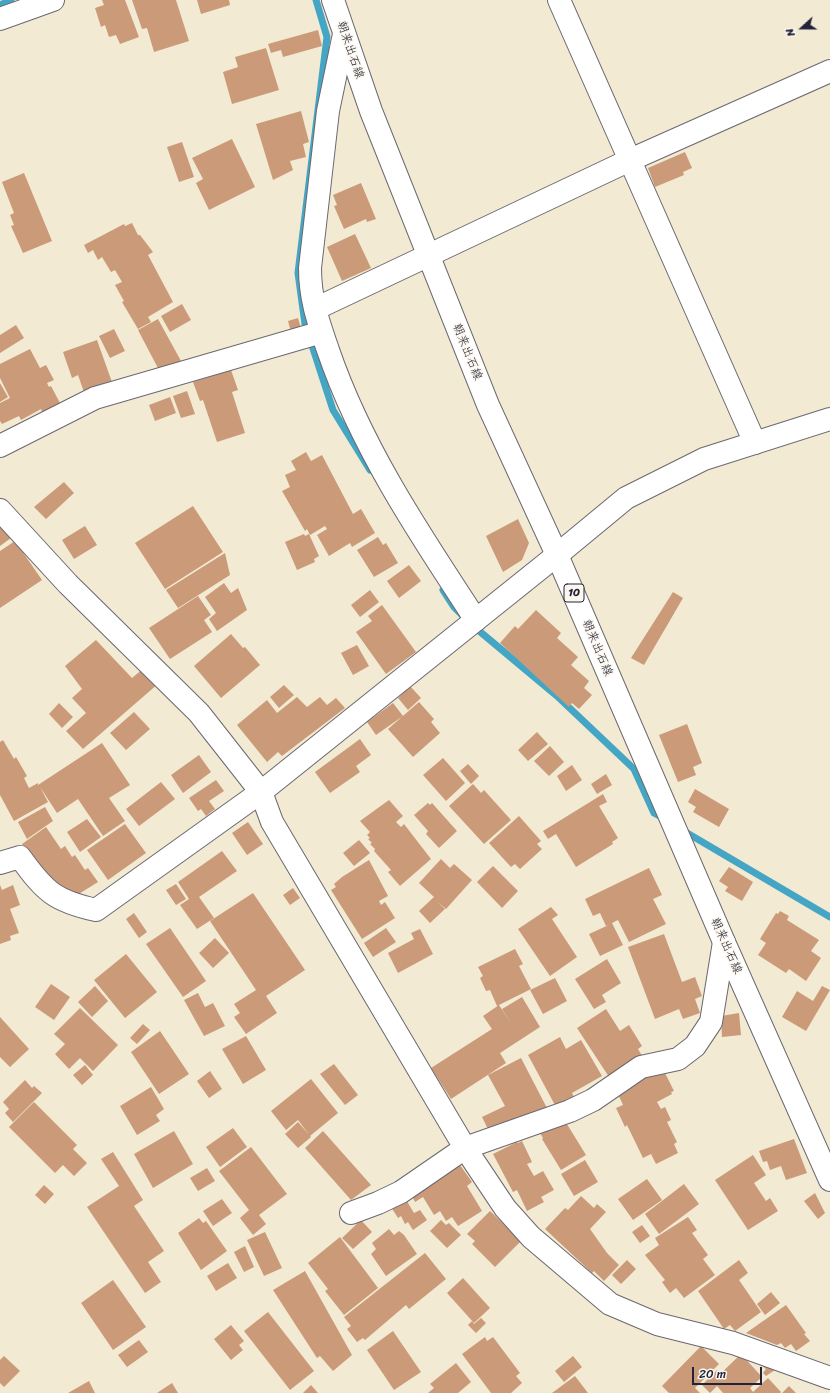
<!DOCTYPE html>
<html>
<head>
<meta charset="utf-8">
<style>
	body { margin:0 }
	#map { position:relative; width:830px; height:1393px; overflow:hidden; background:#f2ead2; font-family:Sriracha,sans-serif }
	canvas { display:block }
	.north { position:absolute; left:782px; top:8px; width:40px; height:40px; -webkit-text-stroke:3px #fbf7ec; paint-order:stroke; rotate:249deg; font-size:11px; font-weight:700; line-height:16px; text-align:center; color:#22223b }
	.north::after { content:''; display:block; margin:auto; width:14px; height:18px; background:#22223b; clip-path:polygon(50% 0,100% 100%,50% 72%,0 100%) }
	.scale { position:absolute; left:692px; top:1367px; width:70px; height:18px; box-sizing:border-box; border:2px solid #22223b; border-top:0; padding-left:5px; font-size:12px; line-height:14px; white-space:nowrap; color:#22223b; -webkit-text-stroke:3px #fbf7ec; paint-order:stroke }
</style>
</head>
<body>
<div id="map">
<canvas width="830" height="1393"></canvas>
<div class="north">N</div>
<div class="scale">20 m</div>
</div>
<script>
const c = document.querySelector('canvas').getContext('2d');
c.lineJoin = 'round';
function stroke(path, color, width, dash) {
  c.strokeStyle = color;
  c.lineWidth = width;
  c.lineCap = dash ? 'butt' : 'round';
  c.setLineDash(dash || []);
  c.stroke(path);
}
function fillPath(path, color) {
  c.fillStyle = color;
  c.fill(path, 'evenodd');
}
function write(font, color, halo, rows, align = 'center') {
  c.font = font + ' Sriracha,"Klee One",sans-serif';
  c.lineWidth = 3;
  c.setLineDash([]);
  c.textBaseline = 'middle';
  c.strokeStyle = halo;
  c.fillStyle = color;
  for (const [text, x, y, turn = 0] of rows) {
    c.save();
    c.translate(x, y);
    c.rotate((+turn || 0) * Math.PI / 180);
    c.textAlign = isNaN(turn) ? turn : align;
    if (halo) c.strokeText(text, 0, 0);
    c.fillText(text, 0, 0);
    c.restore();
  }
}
stroke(new Path2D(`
	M316,0L327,37L298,273L305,324L333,410L370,470
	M0,5L11,0
	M443,590L454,607L462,615
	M472,625L557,696L634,769L654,813L665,819
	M682,830L830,917`), '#44a6c4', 7);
fillPath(new Path2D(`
	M102,0H125L139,37L120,44L116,35L109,37L105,25L101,27L95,8L104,5Z
	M132,0H176L189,41L154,52L147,28L142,29Z
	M197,0H229L230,5L201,14Z
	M318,30L322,46L283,57L281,50L271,53L268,44Z
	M266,48L279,90L232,104L223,72L238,67L235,57Z
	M301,111L309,142L303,144L306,157L290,161L293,170L273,180L256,124Z
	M232,139L255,187L209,210L196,183L203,179L192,158Z
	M182,142L194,177L179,182L167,147Z
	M685,152L692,168L683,172L684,175L655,187L648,168Z
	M24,173L52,241L23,253L11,226L14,225L10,215L14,213L2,182Z
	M361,183L376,219L367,222L366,219L344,229L334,206L337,205L333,195Z
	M132,223L138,235H140L153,252L148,255L173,302L148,317L151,322L138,329L122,302L124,301L115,285L122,282L115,270L111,272L102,257L98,260L93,250L88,253L84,245L124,224L125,226Z
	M355,234L371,268L342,281L327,247Z
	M182,304L191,320L170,332L161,316Z
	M298,318L301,328L291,332L288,321Z
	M158,319L181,361L160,372L138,330Z
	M16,325L24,338L0,353V335Z
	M114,329L125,351L110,358L99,336Z
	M97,340L113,385L85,395L78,375L72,378L63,352Z
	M30,349L40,368L46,365L54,380L47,383L49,387L51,386L60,403L42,412L41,409L21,420L19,416L2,424L0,421V403L10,398L0,378V364Z
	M231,370L238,390L232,392L245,433L217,442L203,400L200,401L193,382Z
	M0,383L8,397L0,402Z
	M187,391L195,414L181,418L173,396Z
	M170,397L176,413L155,421L149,405Z
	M306,452L311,461L322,455L353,514L361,509L375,533L352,547L350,543L329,556L317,535L327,529L325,526L310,535L307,529L305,531L282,491L290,487L285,475L296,470L291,461Z
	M64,482L74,493L46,519L34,507Z
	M193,506L223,552L165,589L135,543Z
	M518,519L529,543L522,560L503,572L486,536Z
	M85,526L97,545L74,559L62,540Z
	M0,527L11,538L0,546Z
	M304,534L305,536L309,534L319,556L314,559L315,562L297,570L285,542Z
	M378,537L383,545L386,543L398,563L374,577L357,550Z
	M15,541L42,580L0,608V551Z
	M225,553L230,575L178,608L166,590Z
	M409,565L421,581L399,598L387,581Z
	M224,583L231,593L238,588L247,610L217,631L209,619L216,613L205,597Z
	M370,590L379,602L360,617L351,605Z
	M673,592L683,598L644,665L631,658Z
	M198,596L211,615L204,620L212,632L170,659L149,628Z
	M382,605L416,652L386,674L356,632L372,621L368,616Z
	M536,610L561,633L557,638L578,657L571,665L589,681L584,688L592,695L579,709L572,703L569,707L500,643L515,626L518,629Z
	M231,634L243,648L245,647L260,665L221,698L194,666Z
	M96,640L132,678L144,668L159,683L83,749L66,731L86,713L72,698L82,689L65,666Z
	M357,645L369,666L353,675L341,653Z
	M284,685L294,695L279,708L270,697Z
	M410,686L421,698L408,710L398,698Z
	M297,697L307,707L320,697L327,705L336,698L345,708L282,756L278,752L267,762L237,725L267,700L277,713Z
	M419,702L434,719L431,722L440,733L413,757L388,729Z
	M59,703L73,717L62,728L49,714Z
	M393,703L403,716L376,735L367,722Z
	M134,712L150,729L126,750L110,733Z
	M687,724L702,763L693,767L696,775L678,782L659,735Z
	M537,732L548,744L528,761L518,750Z
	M360,739L371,755L356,766L360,772L330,793L315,772Z
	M3,740L14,759L16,757L27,776L24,778L29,788L38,783V785L102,743L130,785L109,798L125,821L103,836L78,799L57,813L40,787L48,802L14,821L0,795V742Z
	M550,746L564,762L549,776L534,761Z
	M199,755L211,772L183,793L171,775Z
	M443,758L465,783L446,801L423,775Z
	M468,764L479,776L471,784L460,771Z
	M572,765L582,780L566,791L557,776Z
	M606,774L612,785L597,794L591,784Z
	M216,780L224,791L209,801L215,809L206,816L201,809L198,811L189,798Z
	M161,782L175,799L139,826L126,809Z
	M473,784L481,793L484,790L511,820L484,844L449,806Z
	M695,789L729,809L719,827L693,812L696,807L688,802Z
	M603,794L607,802L599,806L618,838L612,842L613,844L576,867L556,834L548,839L543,831Z
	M389,800L403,816L396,822L401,827L404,824L431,859L400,886L388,872L391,870L374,851L375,849L370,844L372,843L368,839L370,838L367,835L370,832L360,821Z
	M428,803L430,805L432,803L457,831L439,848L426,834L428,831L414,815Z
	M45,807L53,821L27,839L18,822Z
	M519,816L541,841L537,844L542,849L520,869L515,864L511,867L489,843Z
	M87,819L101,837L80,852L67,832Z
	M248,822L263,844L247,855L232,833Z
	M125,824L146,853L108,880L87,850Z
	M46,827L61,849L65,846L72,857L75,855L85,870L88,868L98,882L74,897L44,876L22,844Z
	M359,840L370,853L354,866L343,853Z
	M222,851L237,871L199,897L214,918L197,929L180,905L189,899L178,882Z
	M441,859L450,868L454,864L472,880L446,909L436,901L445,909L430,923L419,911L434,897L419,883Z
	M369,860L388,896L379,901L381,905L385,902L395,918L362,939L331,890L336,887L334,884L342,877Z
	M493,866L518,891L502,908L477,882Z
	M729,867L753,882L742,901L725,891L728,887L719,881Z
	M649,868L662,895L653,899L666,924L629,942L618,920L612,923L623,945L600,956L589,934L611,924L606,926L600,913L593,916L585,899Z
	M176,884L186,899L176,905L166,890Z
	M0,885L2,890L13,885L20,905L10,909L19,933L10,936L11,940L0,944Z
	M293,888L300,898L290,905L283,895Z
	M253,893L305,970L266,996L277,1013L246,1034L234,1017L240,1013L234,1004L256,990L210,921Z
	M551,907L558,915L552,919L577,957L550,976L518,929Z
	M780,911L789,916L787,920L819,940L811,951L821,958L806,981L789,969L786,973L758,955L766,943L760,939L776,913L778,914Z
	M134,913L147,932L139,938L126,919Z
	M170,928L206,981L183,997L146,944Z
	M386,928L396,942L373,957L364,943Z
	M420,929L433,954L398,973L388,953L414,939L411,933Z
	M664,934L682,982L695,977L702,996L695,999L700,1013L683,1019L679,1009L655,1019L628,947Z
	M215,938L229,953L213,968L199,953Z
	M515,949L523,964L519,966L531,989L497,1006L490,990L486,991L480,978L483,976L478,967Z
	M126,954L157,992L125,1018L94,980Z
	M607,959L621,983L602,995L606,1002L594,1009L575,979Z
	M555,978L567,1001L543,1014L530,990Z
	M51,984L70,997L54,1020L35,1007Z
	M95,986L108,1001L92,1017L78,1002Z
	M822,986L830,990L806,1031L782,1017L797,991L813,1001Z
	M198,993L205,1007L213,1003L225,1026L204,1036L184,1000Z
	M522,997L540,1027L500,1053L506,1063L451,1099L431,1068L492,1029L483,1016L499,1005L512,1025L502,1009Z
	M80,1008L118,1045L93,1071L80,1058L69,1069L55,1054L65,1044L54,1034Z
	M606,1009L620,1031L629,1025L642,1046L638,1049L644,1059L611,1080L577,1028Z
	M739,1013L741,1035L722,1037L721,1016Z
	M0,1017L29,1049L10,1067L0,1057Z
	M143,1024L150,1030L137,1044L130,1038Z
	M160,1031L189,1074L159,1094L131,1052Z
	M246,1036L266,1070L243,1084L222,1049Z
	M560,1037L566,1049L581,1040L602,1076L572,1093L574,1097L556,1107L528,1055Z
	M521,1058L548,1110L490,1133L482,1117L505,1106L488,1075Z
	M334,1064L358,1095L345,1105L320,1074Z
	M85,1065L93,1075L82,1085L73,1075Z
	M210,1071L222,1089L209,1098L197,1081Z
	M664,1071L674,1091L671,1092L672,1094L657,1102L661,1109L665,1107L671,1120L667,1122L677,1142L674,1144L678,1153L656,1164L651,1154L643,1158L627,1125L625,1127L616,1108L623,1105L617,1092L642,1077Z
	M311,1079L338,1113L310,1136L298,1120L286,1130L271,1111Z
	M25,1080L32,1088L34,1086L42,1093L13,1122L5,1113L9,1109L3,1102Z
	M151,1087L164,1109L156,1115L160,1121L137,1135L120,1106Z
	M34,1102L77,1145L73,1149L87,1163L74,1176L63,1165L55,1173L9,1127Z
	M565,1121L586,1155L561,1170L542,1139L543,1138L540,1133Z
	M298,1122L311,1137L298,1148L285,1134Z
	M233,1128L247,1147L220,1167L206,1147Z
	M174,1131L193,1164L153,1188L134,1154Z
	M323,1131L371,1185L351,1200L305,1148Z
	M794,1139L807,1173L786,1180L781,1166L770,1170L767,1161L763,1162L759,1151Z
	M522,1141L532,1162L527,1164L534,1176L543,1171L554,1190L541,1197L544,1202L527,1211L517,1190L513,1192L493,1154L517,1142L518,1143Z
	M251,1147L287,1194L259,1215L266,1224L253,1235L240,1218L249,1210L219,1171Z
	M113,1152L143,1200L134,1206L164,1251L148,1262L161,1282L145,1293L87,1207L119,1186L101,1159Z
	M753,1155L766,1175L754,1183L766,1201L770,1198L778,1211L748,1230L715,1180Z
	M585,1160L598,1182L574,1196L561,1174Z
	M460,1165L472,1182L467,1186L482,1211L458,1226L452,1217L446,1221L440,1211L434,1215L423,1197L415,1202L411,1194Z
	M207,1168L215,1181L198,1191L190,1178Z
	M647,1179L662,1200L633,1220L618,1199Z
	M684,1184L699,1204L659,1234L645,1214Z
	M44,1185L54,1194L45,1204L35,1195Z
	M815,1193L825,1213L818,1219L804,1201Z
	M581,1196L594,1208L597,1204L606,1212L590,1229L607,1253L619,1265L604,1281L594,1271L592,1273L545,1229L565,1208L568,1210Z
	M405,1198L414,1213L420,1210L427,1220L413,1230L408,1222L405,1224L401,1216L398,1218L391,1207Z
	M222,1199L232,1213L213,1226L203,1211Z
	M490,1211L521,1241L495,1267L472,1244L475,1241L467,1234Z
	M688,1217L697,1230L692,1233L708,1255L703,1259L715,1275L684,1298L676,1288L670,1293L662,1282L665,1280L645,1255L659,1245L655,1238Z
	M199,1218L203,1223L206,1221L227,1251L201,1270L178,1233Z
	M361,1220L372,1232L353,1249L342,1238Z
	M441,1220L446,1225L449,1223L461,1235L447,1248L430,1231Z
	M642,1225L650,1236L640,1243L632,1232Z
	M389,1229L394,1235L399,1231L404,1235L417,1254L386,1276L371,1254L376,1249L372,1243Z
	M265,1232L282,1268L264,1276L247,1240Z
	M340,1237L378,1288L344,1315L325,1291L328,1289L308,1263Z
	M245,1246L254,1267L244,1272L234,1252Z
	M425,1253L446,1279L409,1309L406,1305L365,1340L363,1338L357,1342L347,1329L351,1326L344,1317Z
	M627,1260L636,1269L621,1284L612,1275Z
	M739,1260L748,1273L739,1280L761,1312L735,1331L730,1325L724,1329L698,1291Z
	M228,1263L237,1278L216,1291L207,1276Z
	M305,1271L352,1355L333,1371L320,1356L317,1358L273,1290Z
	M463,1278L490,1308L474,1323L447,1293Z
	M113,1280L146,1327L113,1350L81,1303Z
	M771,1292L780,1303L765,1315L757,1304Z
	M786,1305L806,1333L804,1334L810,1341L796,1351L791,1344L785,1348L781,1343L777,1345L746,1333Z
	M268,1312L314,1371L290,1390L244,1331Z
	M481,1318L486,1323L476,1333L468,1325L472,1321L474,1324Z
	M231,1325L244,1341L239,1345L243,1350L231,1360L214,1339Z
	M393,1331L421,1372L394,1390L367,1350Z
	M485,1337L487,1341L493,1337L520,1373L516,1376L522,1383L511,1393H491L462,1354Z
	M139,1340L148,1352L127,1367L118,1355Z
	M701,1346L719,1364L695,1388L700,1393H669L662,1386Z
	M741,1354L762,1377L750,1388L753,1392L768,1378L781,1392L780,1393H723L717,1386L710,1393L702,1385L717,1370L720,1374Z
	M4,1356L20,1371L4,1387L0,1383V1360Z
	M573,1356L582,1367L564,1382L555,1371Z
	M766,1358L778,1368L766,1376L763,1373L766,1369L761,1365Z
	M456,1363L471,1382L458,1393H428L434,1388L430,1384Z
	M575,1376L588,1393H552Z
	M89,1381L95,1393H68Z
	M172,1383L178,1393H157Z
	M311,1385L318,1393H303Z
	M789,1386L796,1393H782Z`), '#cb9a79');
const minor = new Path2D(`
	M559,0L755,443
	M0,19L53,0
	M344,34L328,111L310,268C310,299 318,321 328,350C361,447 420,535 476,620
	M315,309L630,160L830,71
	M0,446L95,398L322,332
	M0,510L68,584L199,713L261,792L272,822L465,1148L505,1208L531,1237L610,1304L657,1324L733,1343L830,1378
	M0,863L20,857C45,892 55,901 96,910L261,792L557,555
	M351,1213L378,1203L401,1192L465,1148L570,1111L593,1100L641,1067L678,1059L695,1046L711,1022L724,942`);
const tertiary = new Path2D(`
	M557,555L626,498L704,459L830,419`);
const primary = new Path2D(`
	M333,0L371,111L488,405L557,555L724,942L830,1180`);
stroke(minor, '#6b6870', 24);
stroke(tertiary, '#6b6870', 24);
stroke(primary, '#6b6870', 24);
stroke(minor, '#fff', 22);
stroke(tertiary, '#fff', 22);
stroke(primary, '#fff', 22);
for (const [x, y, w] of [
	[574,593,20]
]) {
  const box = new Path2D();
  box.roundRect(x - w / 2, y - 9, w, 18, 3);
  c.fillStyle = '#fbf7ec';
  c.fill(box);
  stroke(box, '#22223b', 1);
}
write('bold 11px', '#22223b', null, [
	["10",574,593]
]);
write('12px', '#22223b', '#fbf7ec', [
	["朝来出石線",350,50,71],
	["朝来出石線",467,352,68],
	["朝来出石線",597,648,67],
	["朝来出石線",726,946,66]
]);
</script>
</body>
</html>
